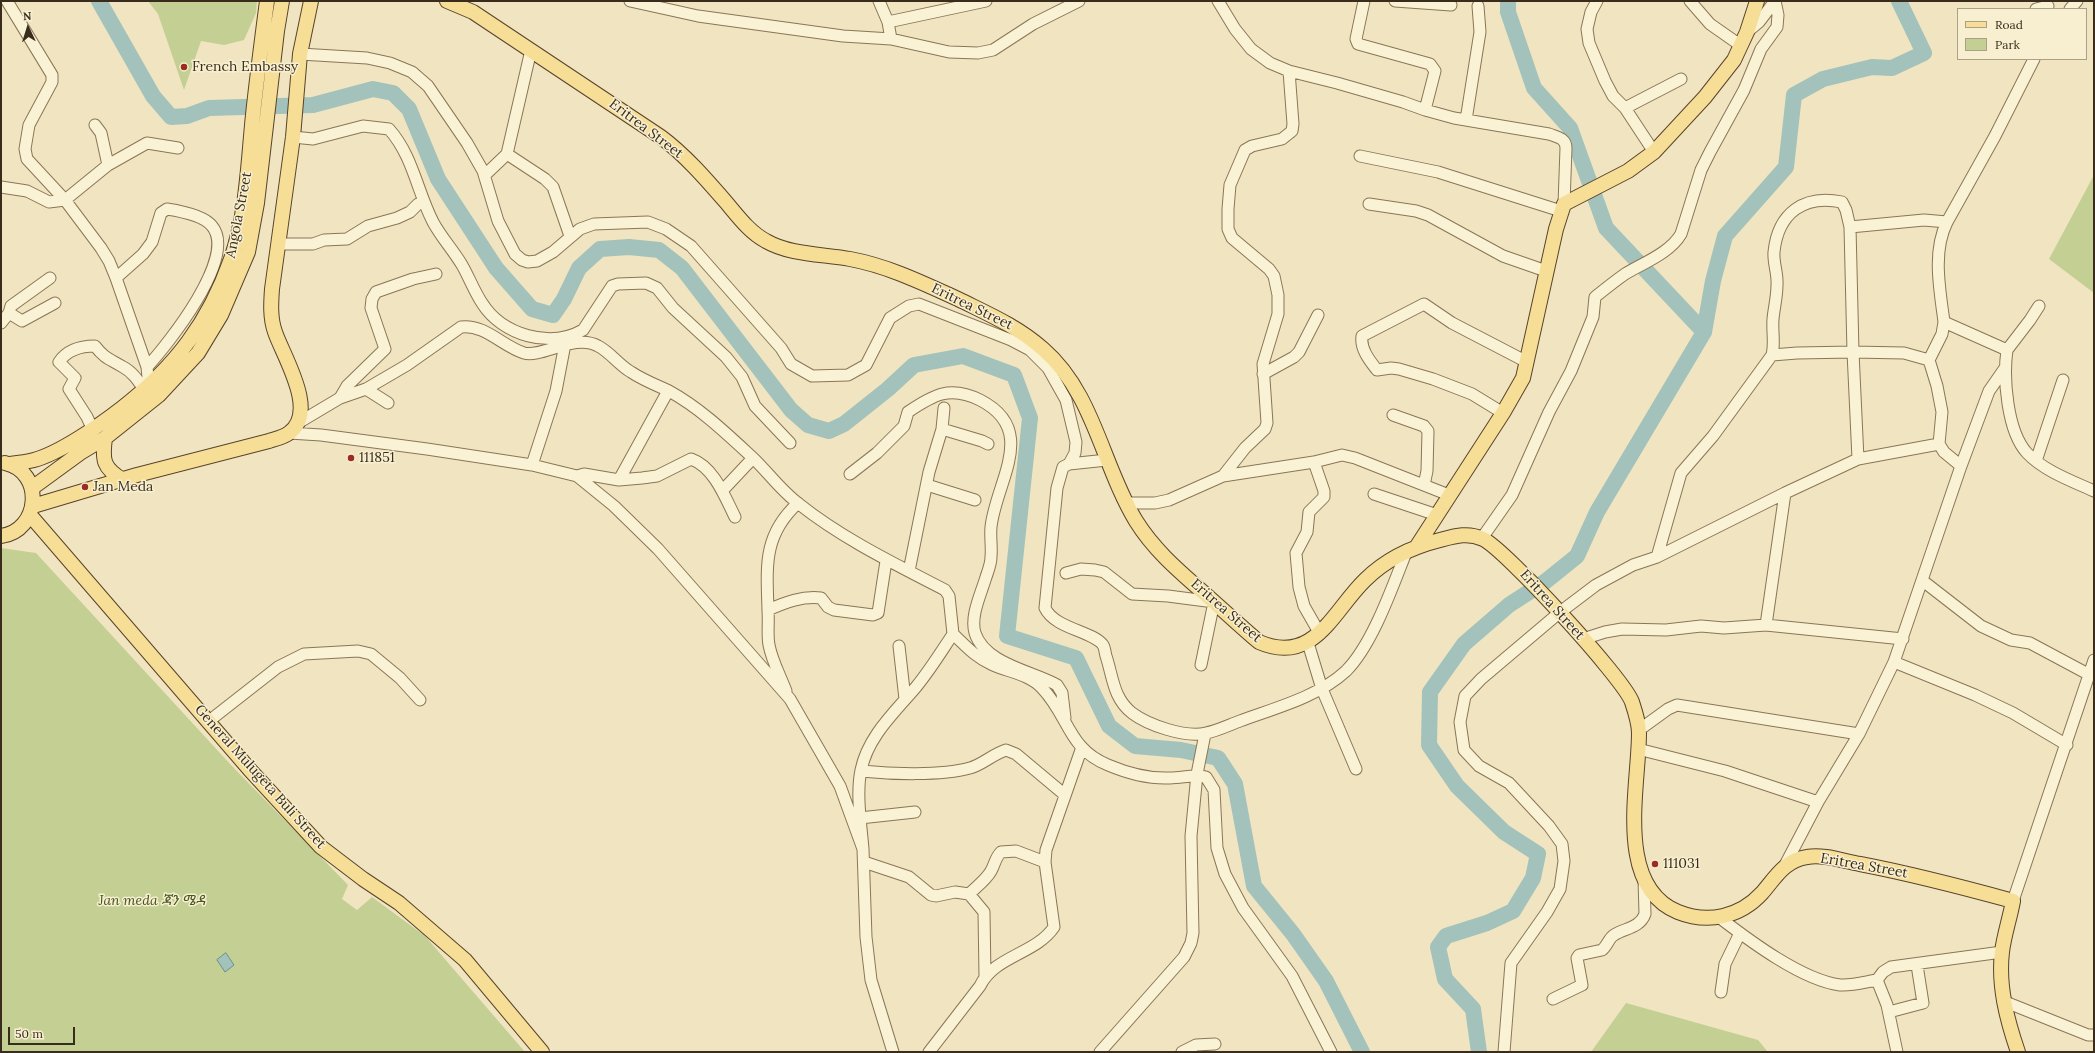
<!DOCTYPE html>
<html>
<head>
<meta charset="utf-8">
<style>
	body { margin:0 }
	#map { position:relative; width:2095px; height:1053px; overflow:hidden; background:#f0e5c0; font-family:Lora,serif }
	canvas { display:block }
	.frame { position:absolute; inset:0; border:2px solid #392c1c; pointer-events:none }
	.legend { position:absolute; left:1957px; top:8px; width:130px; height:52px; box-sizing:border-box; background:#f7efd0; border:1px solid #aba188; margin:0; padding:5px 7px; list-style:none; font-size:12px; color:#392c1c }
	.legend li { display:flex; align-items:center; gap:8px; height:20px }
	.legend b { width:20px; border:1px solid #aba188 }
	.north { position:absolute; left:8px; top:8px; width:40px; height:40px; -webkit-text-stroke:3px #f7efd0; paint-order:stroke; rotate:356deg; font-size:11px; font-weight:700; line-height:16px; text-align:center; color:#392c1c }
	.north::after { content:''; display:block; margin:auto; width:14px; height:18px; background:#392c1c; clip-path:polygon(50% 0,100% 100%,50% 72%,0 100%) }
	.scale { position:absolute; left:8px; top:1027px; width:67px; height:18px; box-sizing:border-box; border:2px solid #392c1c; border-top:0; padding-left:5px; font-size:12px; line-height:14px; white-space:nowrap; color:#392c1c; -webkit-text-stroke:3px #f7efd0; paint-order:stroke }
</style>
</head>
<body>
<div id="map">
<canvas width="2095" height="1053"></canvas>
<div class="frame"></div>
<ul class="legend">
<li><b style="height:5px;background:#f6de96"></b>Road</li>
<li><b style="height:11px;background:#c4cf94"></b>Park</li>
</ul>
<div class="north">N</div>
<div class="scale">50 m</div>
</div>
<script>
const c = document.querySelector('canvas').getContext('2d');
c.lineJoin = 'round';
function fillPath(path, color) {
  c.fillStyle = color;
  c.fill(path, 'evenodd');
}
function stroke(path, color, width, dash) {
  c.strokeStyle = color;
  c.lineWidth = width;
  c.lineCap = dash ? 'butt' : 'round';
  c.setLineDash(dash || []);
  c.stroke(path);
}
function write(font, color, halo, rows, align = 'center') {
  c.font = font + ' Lora,"Noto Sans Ethiopic",serif';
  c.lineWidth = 3;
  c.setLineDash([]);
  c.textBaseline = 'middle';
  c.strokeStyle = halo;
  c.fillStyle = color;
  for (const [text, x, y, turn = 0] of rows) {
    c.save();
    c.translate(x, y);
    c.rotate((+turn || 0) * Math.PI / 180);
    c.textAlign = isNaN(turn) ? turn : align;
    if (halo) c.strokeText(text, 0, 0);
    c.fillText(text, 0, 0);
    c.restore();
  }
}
fillPath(new Path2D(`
	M148,1H257L256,13L244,40L224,45L201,41L184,90L158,14Z
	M2094,175V293L2049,259Z
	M1,548L36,553L231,765L348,885L342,899L357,910L372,897L425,936L525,1052H1Z
	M1626,1003L1758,1040L1768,1052H1591Z`), '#c4cf94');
const water = new Path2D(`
	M226,953L234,965L225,972L217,960Z`);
fillPath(water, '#a3c2bb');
stroke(water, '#6a918a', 1);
stroke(new Path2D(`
	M99,1L153,96L171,117L187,116L209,108L313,105L373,89L393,93L409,109L438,179L496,268L532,309L553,315L564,299L579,268L600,249L629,247L659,250L682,268L791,410L808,425L829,431L844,424L888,389L914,365L963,356L1014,375L1030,418L1007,636L1076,658L1109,726L1135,746L1181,750L1218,758L1235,784L1254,886L1293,934L1326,981L1362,1052
	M1508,1V12L1534,88L1570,128L1606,228L1704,332
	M1479,1052L1473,1009L1445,979L1438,947L1446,936L1487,923L1513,911L1533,878L1538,854L1504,832L1457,786L1429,745L1430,692L1464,644L1509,605L1546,581L1577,556L1597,512L1704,332L1713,281L1725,236L1786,167L1794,95L1823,79L1872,67L1892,68L1924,53L1899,1`), '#a3c2bb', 16);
const minor = new Path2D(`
	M7,1L52,75V82L29,125L25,149L27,159L65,200L101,248L109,261L116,278L147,367L149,388
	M630,1L698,16L843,36L891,39L949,52L978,53L993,50L1033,24L1079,1
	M879,1L888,22L891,39
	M1218,1L1235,29L1251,49L1270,63L1289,71L1337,83L1403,102L1425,110L1454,118L1549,134C1557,137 1566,138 1566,148L1564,204
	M1364,1L1356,39L1358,44L1430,64L1435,71L1425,110
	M1395,1L1451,5
	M1597,1L1591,12L1587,29L1589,43L1605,81L1613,96L1625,108L1654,152
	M1690,1L1710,24L1740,45
	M2036,9L2048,6
	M2070,9L2077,1
	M888,22L986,1
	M1747,32L1759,22L1775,1
	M300,54L367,58L390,63L412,72L428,86L467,143L483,171L498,221L515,254L522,260L528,262L537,261L553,252L580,229L594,224L648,222L666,229L691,246L781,348L791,364L812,376L848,375L866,365L890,318L909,306L919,304L1011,340L1030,350L1048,368L1066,400L1076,442L1075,453L1069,464
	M1625,108L1681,79
	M1466,120L1480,32L1478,6
	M95,125L101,133L108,165
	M293,137L313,139L363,126L389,129C413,156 417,191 433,222C441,237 453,250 462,265C469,277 474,291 482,303C502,335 550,349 583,330L612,286L618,284L646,283L657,288L673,308L726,357L742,377L755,406L790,443
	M507,154L545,179L553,187L570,236
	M1360,156L1438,172L1561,211
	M486,174L507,154L531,50
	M1,187L27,191L49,202L65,200
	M65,200L108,165L147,143L178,148
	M1369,204L1416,211L1428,215L1503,256L1546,271
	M1947,222L1995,136L2034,59
	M278,244H313L324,240L347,239L368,226L397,218L410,212L418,204
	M116,278L143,254L152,242L161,213L167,209C180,211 204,216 212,226C238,257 168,344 147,367
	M9,313L11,306L50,278
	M1,323L9,313L22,321L55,303
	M2007,350L2030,320L2039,306
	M1772,355C1775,343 1772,332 1773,319C1774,308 1777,297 1777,285C1778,274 1773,263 1774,252C1778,213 1804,194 1842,202L1846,210L1850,227
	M1929,360L1942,334L1944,322
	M1263,374L1294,357L1299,352L1318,315
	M366,389L388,403
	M340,398L347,386L385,349L371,308L372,299L376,292L413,279L436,274
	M1503,413L1472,394L1433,379L1399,369L1391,368L1377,370C1370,361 1360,349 1362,336L1424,304L1452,323L1527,362
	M1393,415L1424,426L1428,431L1427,471L1424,485
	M298,423L340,398L366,389L407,365L461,327C485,324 502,346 524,353C542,358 575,333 598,346C610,352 619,365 631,372C643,380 656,385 669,391C700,408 726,433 752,457C768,472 781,491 799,504C843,539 895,564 945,590L949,596L953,634C941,652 930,670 916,687C895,712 868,736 861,770C856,793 861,825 863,849
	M92,428L87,417L69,389L75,378L59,362C67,350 81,346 95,346C105,359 110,359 123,367C133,372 139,382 145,391
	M942,429L982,441L988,444
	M289,433L321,435L427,449L532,465L577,476L614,506L658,549L790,699L840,786L863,849L866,937L871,980L893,1052
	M1939,444L1944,452L1961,466L1989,391L2005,368
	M1107,460L1069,464L1063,467L1057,488L1045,608C1055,629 1093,631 1103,645C1105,648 1105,653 1106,656C1113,677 1113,698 1132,713C1148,725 1185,738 1206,733C1217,731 1229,725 1240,721C1275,708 1318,697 1346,671C1373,644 1393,585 1407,550
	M2036,461L2063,380
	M532,465L556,391L565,344
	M850,474L877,453L904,426L908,412C933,395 950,385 980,400C1039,430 996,481 991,527C990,537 992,547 991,557C991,564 988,571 986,577C981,594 970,616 975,633C985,664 1032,671 1057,685L1062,693L1065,718
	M577,476L584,474L619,480L642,478L657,476L691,459C714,467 725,497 735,517
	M1223,476L1245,448L1265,429L1267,423L1263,364L1278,314V295L1274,276L1269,269L1232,238L1228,229V209L1230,185L1245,150L1252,146L1282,139L1292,131L1293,124L1289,71
	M619,480L668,391
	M927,485L975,500
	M722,491L753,458
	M1374,494L1437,515
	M1127,503H1155L1169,500L1223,476L1314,462
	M1482,538L1512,495L1549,412L1571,371L1593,317L1595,297C1605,289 1615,281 1625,274C1643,263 1670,253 1681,234L1701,170L1710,152L1744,90L1761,49L1777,27L1778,15L1775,1
	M1657,557L1681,473L1713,436L1772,355L1797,353L1853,352L1858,459
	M909,571L929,472L942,429L944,408
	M1066,573L1081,569L1095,570L1104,572L1132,594L1168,596L1214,602L1201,665
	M1923,581L1981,626L2011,640L2030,643L2088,674
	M768,610C786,602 802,596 821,598L828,607L834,610L873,615L878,613L886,561
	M1766,625L1785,493
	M953,634C965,645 975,657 991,664C1008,672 1029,674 1042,688C1069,716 1068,749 1108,765C1127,773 1149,779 1170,778C1183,778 1193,774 1206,777L1214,790L1217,848L1225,874L1243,908L1292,976L1331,1052
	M1320,634L1304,606L1299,587L1296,553L1307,532L1309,512L1324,497V491L1314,462L1342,455L1355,458L1449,495
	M1583,639L1605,632L1622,629L1666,630L1701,626L1724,628L1766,625L1903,639
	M1308,643L1322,689L1356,769
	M899,646L905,699
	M1894,662L1975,695L2013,713L2067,745
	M786,691C780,675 772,661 769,645C767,634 769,622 768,611C767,568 762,536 798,503
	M209,721L278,667L304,654L358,651L371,654L400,678L420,700
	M1639,730L1668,709L1677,705L1859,734
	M1638,749L1725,771L1818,802
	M861,771C891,774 941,776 970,768C982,765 993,754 1006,750L1016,754L1065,795
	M860,818L915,812
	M864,862L909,877L931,895L936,896L955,892L969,894L984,912L985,977
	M1785,865L1818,802L1859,734L1894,662L1961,466
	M969,894C976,887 986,880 991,871C995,864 995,858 1001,852L1016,851L1045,862
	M2013,901L2094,660
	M1720,918C1750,941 1802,980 1840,985C1852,986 1865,982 1877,980L1883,972L1891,967L2002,952
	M1877,980L1887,1005L1897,1052
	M1721,992L1725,964L1740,933
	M1553,999L1582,985L1577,958L1579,955L1602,950C1607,946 1609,938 1614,935C1625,928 1640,928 1645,914L1644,879
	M2003,1001L2088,1035H2094
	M1889,1012L1923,1003L1917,965
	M929,1052L980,986C994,956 1036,954 1054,927L1045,862L1046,850L1081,750
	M1100,1052L1184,957L1191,943L1193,933L1191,836L1197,774L1205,734
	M1182,1052L1196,1045L1215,1044
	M1504,1052L1511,963L1547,912L1560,889L1564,861L1562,844L1549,826L1509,783L1479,766L1464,750L1460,722L1465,696L1481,679L1559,613L1596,585L1633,565L1657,557L1785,493L1858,459L1939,444L1942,412L1937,386L1929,360L1904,353L1853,352L1850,227L1924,220L1947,222C1932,252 1940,290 1944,322L2007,350C2003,378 2007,431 2027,453C2044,471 2072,481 2094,491`);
const major = new Path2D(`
	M447,1L473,12L661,137C685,155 705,178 725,201C737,215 749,232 766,241C790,255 823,254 850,259C888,266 923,283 958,299C988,314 1017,326 1043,349C1094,393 1102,465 1136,521C1154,550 1179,571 1204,593C1222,609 1240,626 1259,642C1314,666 1333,611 1365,580C1386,559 1412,547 1440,540C1455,536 1468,532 1483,539C1505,549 1624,679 1632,702C1635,711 1639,724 1639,733C1639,786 1614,886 1678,912C1708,924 1740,917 1762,893C1775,878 1785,860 1807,857C1824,854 1843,861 1860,864C1912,874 1962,887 2013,901C2010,918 2004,935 2002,952C1998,986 2007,1020 2018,1052
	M105,438C102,460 103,468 123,480
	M10,464C18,463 26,462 34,460C60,453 100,425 122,408C175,367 209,322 231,259C247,213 248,163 253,115C257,77 262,39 267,1
	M32,488L80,453L105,438L159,395L198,353L221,315L248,252L257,203L277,31L282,1
	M33,506L137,475L269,441C275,439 284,437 289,433C319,412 283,356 275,332C270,318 271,303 272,289L293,137L300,54L311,1
	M30,515L250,770L321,847L363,879L399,903L465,960L542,1052
	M1,536C40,531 45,472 5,463
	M1417,546L1503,413L1523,378L1556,229L1564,204L1628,171L1654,152L1705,97L1734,60L1747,32L1757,1`);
stroke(minor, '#8a7657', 13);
stroke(major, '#58432c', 16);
stroke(minor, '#faf2d4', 11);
stroke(major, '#f6de96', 14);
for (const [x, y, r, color] of [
	[184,67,4,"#9c2b24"],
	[351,458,4,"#9c2b24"],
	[85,487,4,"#9c2b24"],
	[1655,864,4,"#9c2b24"]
]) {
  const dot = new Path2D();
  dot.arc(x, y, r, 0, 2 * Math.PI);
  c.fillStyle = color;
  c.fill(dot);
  stroke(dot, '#f7efd0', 1.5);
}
write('14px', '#392c1c', '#f7efd0', [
	["French Embassy",192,67],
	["111851",359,458],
	["Jan Meda",93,487],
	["111031",1663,864]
], 'left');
write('14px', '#392c1c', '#f7efd0', [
	["Eritrea Street",646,129,37],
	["Angola Street",239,215,-79],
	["Eritrea Street",972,307,26],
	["Eritrea Street",1552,605,48],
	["Eritrea Street",1226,611,41],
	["General Mulugeta Buli Street",260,777,48],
	["Eritrea Street",1864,866,10]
]);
write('italic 14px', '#465722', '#f7efd0', [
	["Jan meda ጃን ሜዳ",152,901]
]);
</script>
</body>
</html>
